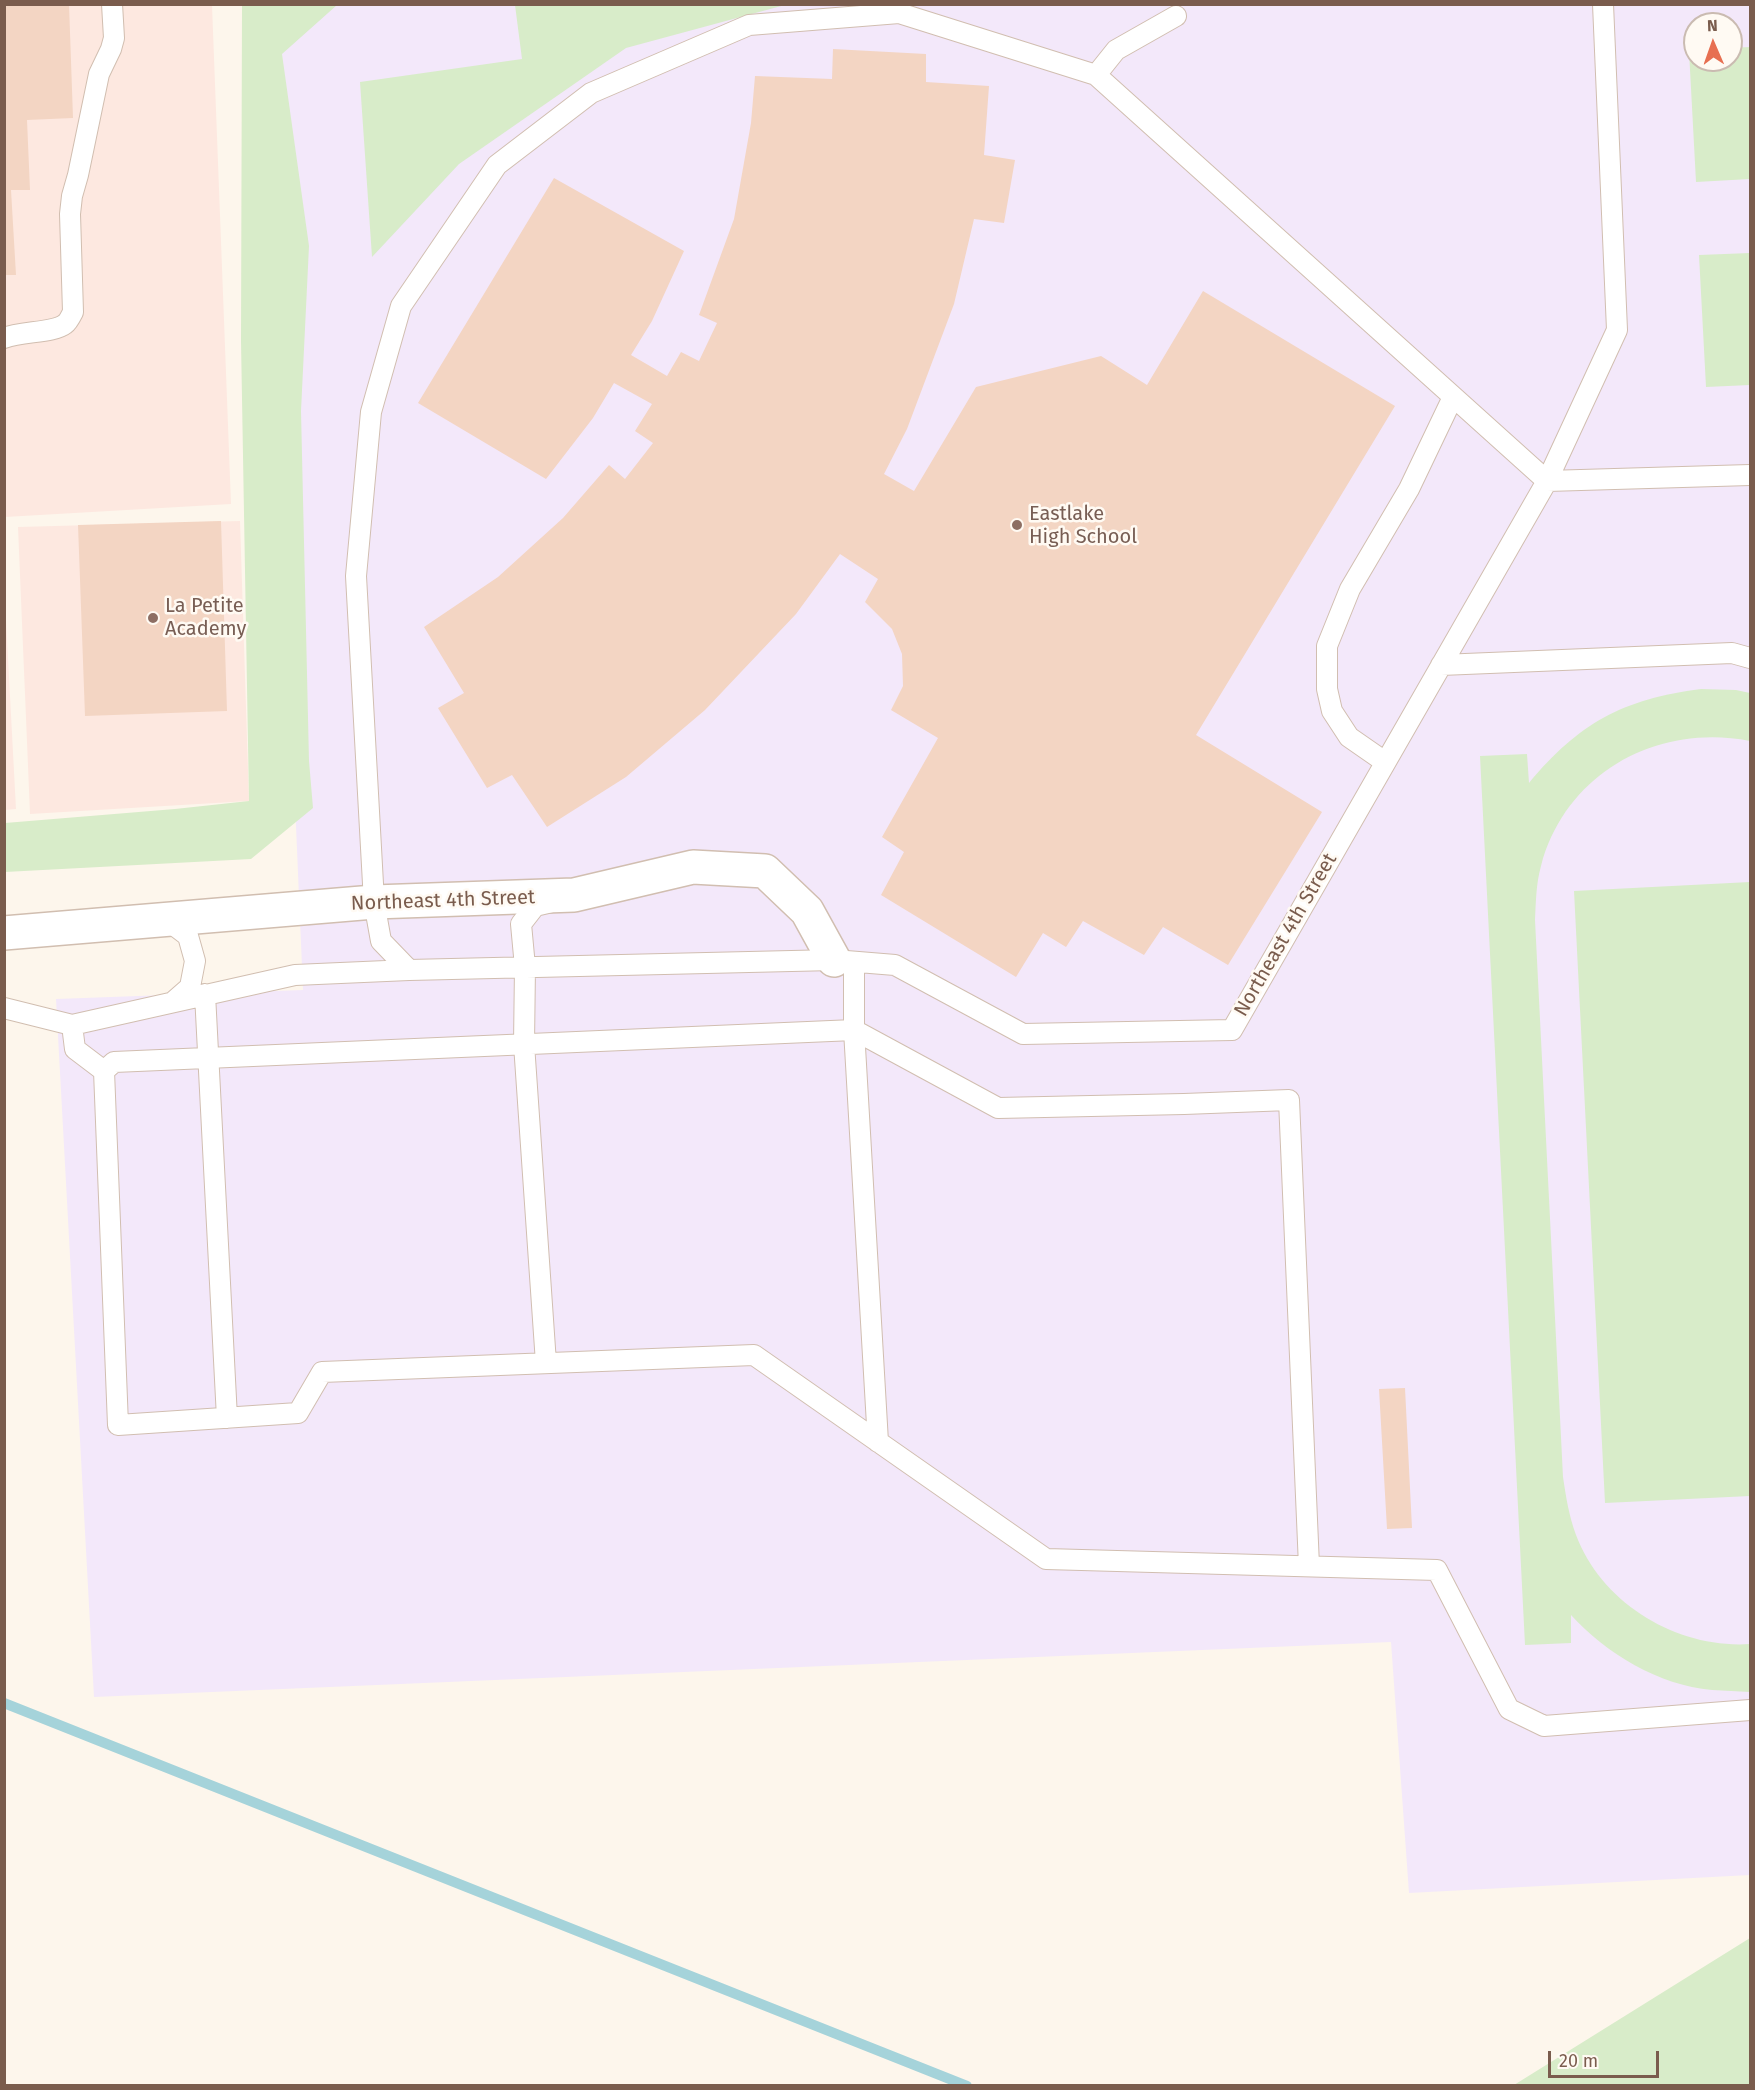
<!DOCTYPE html>
<html>
<head>
<meta charset="utf-8">
<style>
	body { margin:0 }
	#map { position:relative; width:1755px; height:2090px; overflow:hidden; background:#fdf6ec; font-family:"Fira Sans",sans-serif }
	canvas { display:block }
	.frame { position:absolute; inset:0; border:6px solid #7a5c4d; pointer-events:none }
	.north { position:absolute; left:1683px; top:12px; width:60px; height:60px; box-sizing:border-box; background:#fffaf3; border:2px solid #cabbb1; border-radius:50%; rotate:358deg; font-size:16px; font-weight:700; line-height:24px; text-align:center; color:#7a5c4d }
	.north::after { content:''; display:block; margin:auto; width:21px; height:27px; background:#e76f51; clip-path:polygon(50% 0,100% 100%,50% 72%,0 100%) }
	.scale { position:absolute; left:1548px; top:2051px; width:111px; height:27px; box-sizing:border-box; border:3px solid #7a5c4d; border-top:0; padding-left:8px; font-size:18px; line-height:21px; white-space:nowrap; color:#7a5c4d; -webkit-text-stroke:4px #fffaf3; paint-order:stroke }
</style>
</head>
<body>
<div id="map">
<canvas width="1755" height="2090"></canvas>
<div class="frame"></div>
<div class="north">N</div>
<div class="scale">20 m</div>
</div>
<script>
const c = document.querySelector('canvas').getContext('2d');
c.lineJoin = 'round';
function fillPath(path, color) {
  c.fillStyle = color;
  c.fill(path, 'evenodd');
}
function stroke(path, color, width, dash) {
  c.strokeStyle = color;
  c.lineWidth = width;
  c.lineCap = dash ? 'butt' : 'round';
  c.setLineDash(dash || []);
  c.stroke(path);
}
function write(font, color, halo, rows, align = 'center') {
  c.font = font + ' "Fira Sans",sans-serif';
  c.lineWidth = 5;
  c.setLineDash([]);
  c.textBaseline = 'middle';
  c.strokeStyle = halo;
  c.fillStyle = color;
  for (const [text, x, y, turn = 0] of rows) {
    c.save();
    c.translate(x, y);
    c.rotate((+turn || 0) * Math.PI / 180);
    c.textAlign = isNaN(turn) ? turn : align;
    if (halo) c.strokeText(text, 0, 0);
    c.fillText(text, 0, 0);
    c.restore();
  }
}
fillPath(new Path2D(`
	M5,5H212L231,504L5,517Z
	M240,521L249,801L30,814L18,527Z
	M4,583L16,809L5,810H4Z`), '#fde8e0');
fillPath(new Path2D(`
	M261,5H1750V1875L1409,1893L1391,1642L94,1697L56,999L303,990ZM1695,24H1731V60H1695Z`), '#f3e8fa');
fillPath(new Path2D(`
	M242,5H337L282,54L309,246L301,411L309,761L313,808L251,859L5,872V823L175,809L249,801L241,341Z
	M515,5H785L626,48L459,164L372,257L360,82L522,59Z
	M1750,47V179L1696,182L1689,51L1695,50V60H1731V48Z
	M1750,253V385L1706,387L1699,255Z
	M1701,689L1736,690L1750,693V741C1658,723 1566,772 1541,866C1536,884 1536,901 1535,920L1563,1477C1566,1497 1569,1516 1576,1535C1602,1604 1678,1649 1750,1644V1692C1737,1691 1725,1691 1712,1690C1658,1685 1607,1654 1571,1615V1643L1525,1645L1480,756L1527,754L1529,783C1579,723 1623,699 1701,689Z
	M1750,882V1496L1605,1503L1574,891Z
	M1750,1938V2085H1514Z`), '#d8ecc9');
stroke(new Path2D(`
	M4,1703L967,2086`), '#a5d3da', 10);
fillPath(new Path2D(`
	M4,4H69L73,118L27,120L30,190H11L16,275H4Z
	M833,49L926,54V82L989,86L984,155L1015,160L1004,223L974,219L954,304L907,429L884,474L914,491L976,387L1101,356L1147,385L1203,291L1395,406L1196,735L1322,812L1228,965L1163,927L1144,955L1083,921L1066,947L1043,933L1016,977L881,895L904,852L882,837L938,738L891,710L903,686L902,654L892,629L865,602L878,579L840,554L796,614L705,710L626,777L547,827L512,775L487,788L438,708L464,693L424,627L498,577L563,518L609,465L625,479L653,443L635,431L652,404L614,383L593,418L546,479L418,403L554,178L684,251L652,321L631,355L667,376L681,352L699,361L717,323L699,315L734,219L751,123L755,76L832,79Z
	M221,521L227,711L85,716L78,525Z
	M1405,1388L1412,1528L1387,1529L1379,1389Z`), '#f3d5c3');
const service = new Path2D(`
	M1096,75L1116,50L1176,16
	M4,338C21,331 54,333 65,324C68,322 71,316 73,312L70,214L72,196L78,175L99,74L111,49L114,38L112,4
	M1441,665L1732,653L1750,658
	M1385,762L1349,737L1332,711L1327,689V646L1350,589L1409,489L1453,397
	M163,923H171L188,936L195,961L190,987L174,1001
	M854,962V1030L878,1442
	M409,970L381,941L374,902L356,576L371,412L401,306L497,165L591,93L749,25L899,13L1096,75L1547,481L1750,475
	M205,994L227,1418
	M4,1008L72,1025L295,975L409,970L834,960L895,965L1023,1034L1232,1030L1547,481L1617,330L1603,4
	M72,1025L75,1049L104,1071
	M546,1363L524,1044L525,967L521,924L535,906L552,902
	M1309,1566L1289,1100L1184,1104L998,1108L854,1030L114,1062L104,1071L118,1425L298,1413L322,1372L754,1355L1046,1559L1437,1570L1509,1709L1544,1726L1750,1710`);
const minor = new Path2D(`
	M4,933L374,902L574,895L693,867L765,871L807,911L834,960`);
stroke(service, '#d1beb0', 22);
stroke(minor, '#d1beb0', 36);
stroke(service, '#fff', 20);
stroke(minor, '#fff', 33);
for (const [x, y, r, color] of [
	[1017,525,6,"#8d6e63"],
	[153,618,6,"#8d6e63"]
]) {
  const dot = new Path2D();
  dot.arc(x, y, r, 0, 2 * Math.PI);
  c.fillStyle = color;
  c.fill(dot);
  stroke(dot, '#fffaf3', 2);
}
write('20px', '#785e54', '#fffaf3', [
	["Eastlake",1029,514],
	["High School",1029,537],
	["La Petite",165,606],
	["Academy",165,629]
], 'left');
write('20px', '#7a5c4d', '#fffaf3', [
	["Northeast 4th Street",443,901,-2],
	["Northeast 4th Street",1286,935,-60]
]);
</script>
</body>
</html>
